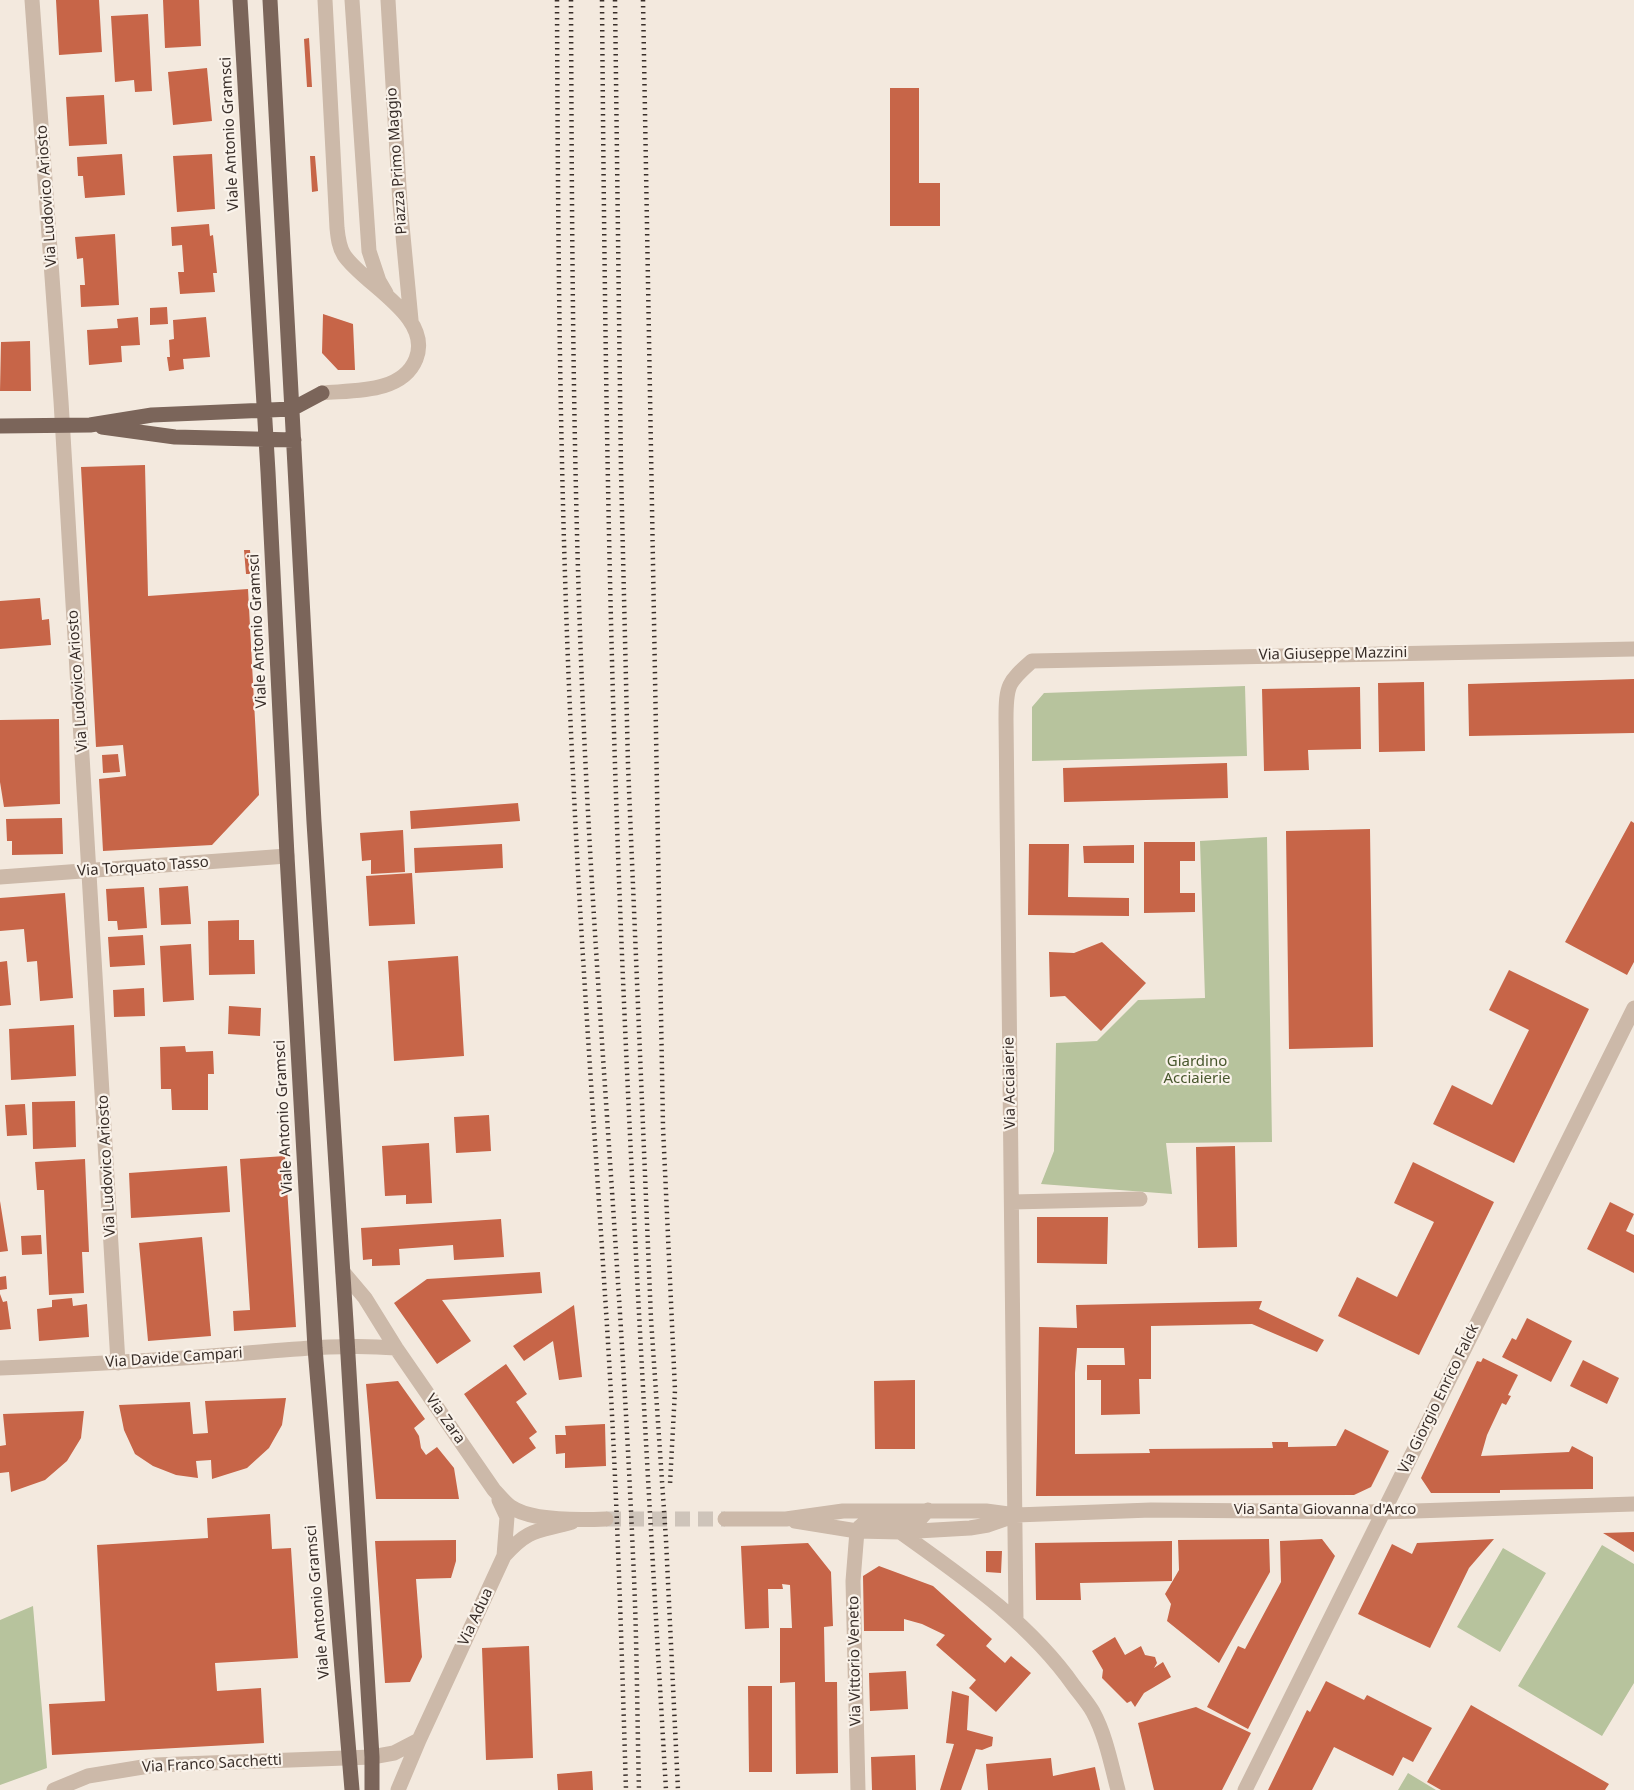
<!DOCTYPE html>
<html>
<head>
<meta charset="utf-8">
<style>
	body { margin:0 }
	canvas { display:block; background:#f3e9de }
</style>
</head>
<body>
<canvas width="1634" height="1790"></canvas>
<script>
const c = document.querySelector('canvas').getContext('2d');
c.lineJoin = 'round';
function fillPath(path, color) {
  c.fillStyle = color;
  c.fill(path, 'evenodd');
}
function stroke(path, color, width, dash) {
  c.strokeStyle = color;
  c.lineWidth = width;
  c.lineCap = dash ? 'butt' : 'round';
  c.setLineDash(dash || []);
  c.stroke(path);
}
function write(font, color, halo, rows, align = 'center') {
  c.font = font + ' "Noto Sans",sans-serif';
  c.lineWidth = 4.5;
  c.setLineDash([]);
  c.textBaseline = 'middle';
  c.strokeStyle = halo;
  c.fillStyle = color;
  for (const [text, x, y, turn = 0] of rows) {
    c.save();
    c.translate(x, y);
    c.rotate((+turn || 0) * Math.PI / 180);
    c.textAlign = isNaN(turn) ? turn : align;
    if (halo) c.strokeText(text, 0, 0);
    c.fillText(text, 0, 0);
    c.restore();
  }
}
fillPath(new Path2D(`
	M1245,686L1247,756L1032,761V707L1044,693Z
	M1267,837L1272,1142L1166,1143L1172,1194L1041,1184L1054,1151L1056,1043L1097,1041L1138,1000L1205,998L1200,841Z
	M1602,1545L1634,1564V1683L1602,1736L1518,1686Z
	M1503,1548L1546,1573L1500,1652L1457,1627Z
	M33,1606L47,1768L0,1785V1620Z
	M1408,1773L1436,1790H1398Z`), '#b7c39d');
fillPath(new Path2D(`
	M56,0H99L102,52L59,55Z
	M163,0H199L201,46L165,48Z
	M148,14L152,91L135,92L134,80L115,82L111,16Z
	M309,38L312,87H307L304,39Z
	M207,68L212,121L173,125L168,72Z
	M890,88H919V183H940V226H890Z
	M104,95L107,144L69,146L66,97Z
	M122,154L125,195L85,198L83,176H78L77,157Z
	M212,154L215,209L177,212L173,156Z
	M310,156H315L318,191L312,192Z
	M209,224L210,236L213,235L217,273H213L215,292L180,294L178,272H184L182,245L172,246L171,227Z
	M115,234L119,305L81,307L80,285H85L83,258L77,259L75,237Z
	M167,307L168,324L150,325V308Z
	M323,314L353,324L355,370H338L322,353Z
	M138,317L140,345L121,346L122,362L89,365L87,330L118,328L117,319Z
	M206,317L210,357L183,359L184,369L169,371L167,357H170L169,340L174,339L173,320Z
	M30,341L31,391H0L1,342Z
	M145,465L148,596L248,589L259,795L212,845L103,851L99,779L126,776L123,745L96,747L81,467Z
	M244,550H250L252,574H246Z
	M40,598L42,620L49,619L51,645L0,649V601Z
	M1634,679V733L1469,736L1468,684Z
	M1424,682L1425,751L1379,752L1378,683Z
	M1360,687L1361,749L1308,750L1309,770L1264,771L1262,689Z
	M59,719L60,804L4,807L0,782V720Z
	M118,754L120,772L103,773L102,755Z
	M1227,763L1228,798L1064,802L1063,768Z
	M518,803L520,821L411,829L410,811Z
	M62,818L63,854L12,855V841H7L6,819Z
	M1631,821L1634,823V962L1627,975L1565,942Z
	M1370,829L1373,1047L1289,1049L1286,831Z
	M403,830L405,872L371,874V860L362,861L360,833Z
	M1144,842H1195V861H1180V893H1195V912L1144,913Z
	M502,844L503,868L415,873L414,848Z
	M1029,844H1069L1068,897L1129,898V916L1028,915Z
	M1134,845V863H1084L1083,846Z
	M412,873L415,924L369,926L366,876Z
	M188,886L191,924L161,925L159,888Z
	M144,887L147,928L118,930L117,921H108L106,889Z
	M65,893L73,998L40,1001L37,961L27,962L24,929L0,931V898Z
	M239,920V940H254L255,974L209,975L208,921Z
	M143,935L145,965L110,967L108,937Z
	M1102,942L1146,983L1101,1031L1065,996L1050,997L1049,952L1074,953Z
	M191,944L194,1000L163,1002L160,946Z
	M458,956L464,1056L394,1061L388,961Z
	M7,961L11,1005L0,1006V962Z
	M1509,970L1589,1009L1514,1163L1433,1124L1452,1085L1492,1105L1529,1030L1489,1010Z
	M144,988L145,1016L114,1017L113,990Z
	M229,1006L261,1008L260,1036L228,1034Z
	M74,1025L76,1076L11,1080L9,1029Z
	M185,1046L186,1052L213,1051L214,1074H208V1110H172L171,1089H161L160,1047Z
	M75,1101L76,1147L33,1149L32,1102Z
	M25,1104L27,1135L7,1136L5,1105Z
	M489,1115L491,1151L456,1153L454,1117Z
	M429,1143L432,1203L406,1204V1195L385,1196L382,1146Z
	M1235,1146L1237,1247L1198,1248L1196,1147Z
	M285,1156L296,1327L234,1331L233,1311L250,1310L240,1159Z
	M85,1159L89,1252H82L84,1293L49,1295L44,1190H37L35,1162Z
	M1413,1162L1494,1202L1419,1355L1338,1316L1357,1277L1397,1297L1434,1222L1394,1203Z
	M227,1166L230,1212L131,1218L129,1173Z
	M0,1201L8,1251L0,1252Z
	M1610,1202L1634,1214L1626,1231L1634,1235V1273L1587,1249Z
	M1037,1217H1108L1107,1264L1037,1263Z
	M501,1219L504,1257L454,1260L453,1245L399,1249L400,1265L372,1266V1259L363,1260L361,1228Z
	M41,1235L42,1254L22,1255L21,1236Z
	M202,1237L211,1336L148,1341L139,1243Z
	M540,1272L542,1293L442,1300L471,1341L437,1364L394,1303L427,1279Z
	M6,1276L7,1289L0,1290V1277Z
	M0,1294L3,1302L7,1301L11,1329L0,1330Z
	M72,1298L73,1306L87,1304L89,1337L39,1341L37,1309L52,1307V1300Z
	M1262,1301L1259,1309L1324,1340L1317,1352L1252,1324L1151,1326V1379H1139L1140,1414L1101,1415V1380H1087V1365H1125L1124,1348H1077L1075,1373V1454L1150,1453L1149,1449L1273,1448L1272,1442H1288V1447L1336,1446L1345,1429L1389,1451L1371,1487L1354,1495L1036,1496L1039,1327L1077,1328L1076,1305Z
	M574,1305L582,1377L559,1380L553,1341L524,1361L513,1346Z
	M1527,1318L1572,1341L1551,1382L1502,1357L1512,1338L1516,1340Z
	M1483,1358L1518,1375L1508,1395L1511,1396L1506,1405L1502,1403L1487,1435L1481,1456L1569,1452L1572,1446L1593,1457V1489L1500,1490V1493H1431L1421,1478L1477,1361L1481,1362Z
	M1583,1360L1619,1378L1607,1404L1570,1386Z
	M506,1364L527,1394L516,1402L537,1432L529,1438L536,1448L513,1464L464,1394Z
	M915,1380V1449H875L874,1381Z
	M398,1381L425,1419L414,1428L419,1436L421,1448L426,1455L437,1447L454,1468L459,1499H376L366,1384Z
	M286,1398L282,1425L269,1448L247,1468L212,1479L211,1460L196,1461L198,1478L176,1475L153,1466L135,1454L124,1430L119,1405L190,1402L193,1434L208,1433L205,1401Z
	M84,1411L81,1438L67,1461L45,1480L11,1492L9,1472L0,1473V1446L6,1445L3,1414Z
	M605,1424L606,1466L565,1468V1453L556,1454L555,1435H566L565,1426Z
	M270,1514L272,1549L291,1548L298,1658L215,1663L217,1691L261,1688L264,1743L52,1755L49,1704L105,1701L97,1545L208,1538L207,1518Z
	M1634,1532V1552L1603,1533Z
	M1269,1539L1270,1572L1219,1663L1167,1621L1171,1604L1165,1594L1179,1570L1178,1540Z
	M1322,1539L1335,1556L1248,1729L1207,1707L1238,1646L1245,1649L1281,1582L1280,1541Z
	M1494,1539L1469,1568L1430,1648L1358,1614L1392,1544L1412,1554L1417,1543Z
	M456,1540V1561L451,1578L416,1579L422,1657L410,1682L385,1683L375,1541Z
	M1172,1541V1581L1080,1583L1081,1600H1036L1035,1543Z
	M808,1543L831,1572L833,1626L824,1627L825,1682H837L838,1773L796,1774L795,1682L780,1683V1628H792L790,1585L782,1584L783,1589H768L769,1628L745,1629L741,1546Z
	M986,1551H1002L1001,1573L986,1572Z
	M879,1566L933,1586L992,1639L986,1646L1005,1663L1011,1656L1031,1673L996,1712L969,1688L976,1680L936,1645L945,1635L922,1624L904,1619V1631H864L863,1576Z
	M1115,1637L1125,1655L1141,1646L1145,1655L1155,1657L1157,1663L1154,1668L1163,1662L1171,1677L1144,1693L1135,1707L1131,1701L1127,1703L1102,1678L1103,1670L1092,1651Z
	M529,1646L533,1758L486,1760L482,1648Z
	M906,1671L908,1709L870,1711L869,1673Z
	M1326,1681L1364,1700L1367,1695L1432,1728L1413,1762L1403,1757L1393,1776L1334,1747L1312,1790H1268L1307,1710L1310,1712Z
	M748,1686H772V1772H749Z
	M952,1691L969,1696L967,1730L993,1737L992,1746L982,1750L976,1749L961,1790H940L954,1744L946,1743Z
	M1471,1705L1609,1784L1605,1790H1441L1427,1782Z
	M1196,1707L1251,1733L1222,1790H1154L1138,1723Z
	M915,1755L916,1790H872L871,1757Z
	M1051,1758L1053,1776L1095,1767L1100,1790H988L986,1764Z
	M592,1771L593,1790H558L557,1774Z`), '#c76548');
stroke(new Path2D(`
	M606,1519H725`), '#cec4ba', 15, [15, 8]);
stroke(new Path2D(`
	M32,0L61,401L118,1363
	M352,0L369,251L379,281L386,293
	M388,0L400,204L411,320
	M322,393C352,390 402,394 416,359C433,316 364,285 344,255C339,247 338,238 337,228L325,0
	M0,877L287,856
	M1012,1202L1140,1199
	M343,1272L365,1298L396,1348L494,1490C499,1495 505,1503 511,1507C531,1521 582,1520 606,1519
	M0,1368C74,1365 149,1361 223,1355C280,1351 338,1343 396,1348
	M725,1519H786L843,1511H986L1016,1515L1151,1510L1383,1512L1634,1504
	M795,1521L857,1531L900,1532L970,1528L988,1525L1014,1516
	M900,1532C963,1577 1029,1622 1074,1686C1080,1694 1088,1703 1093,1712C1106,1736 1111,1764 1118,1790
	M504,1556C530,1527 538,1532 572,1522
	M1016,1621L1006,719C1006,685 1008,682 1032,661L1634,649
	M54,1790L88,1776L155,1765L372,1757L394,1753L419,1740
	M398,1790L419,1740L504,1556L507,1517L499,1500
	M858,1790L853,1581L857,1531C867,1512 895,1521 913,1521L920,1519L928,1510
	M1245,1790L1634,1008`), '#ccb9a9', 15);
stroke(new Path2D(`
	M240,0L268,472L287,856L315,1348L352,1790
	M270,0L314,822L346,1322L372,1757V1790
	M0,426L90,425L152,415L292,409L322,393
	M102,427L175,437L294,440`), '#7b655a', 15);
stroke(new Path2D(`
	M557,0C558,258 560,516 573,774C581,948 594,1122 605,1295C616,1460 621,1625 626,1790
	M571,0C572,258 573,516 586,774C599,1035 622,1295 633,1556C637,1634 637,1712 639,1790
	M602,0C604,255 607,510 615,765C626,1107 646,1448 666,1790
	M615,0L621,470L628,765L651,1319L666,1540L678,1790
	M643,0L663,1127L675,1390L670,1484`), '#392e29', 4.5, [1.5, 4.5]);
write('15px', '#392e29', '#faf3eb', [
	["Viale Antonio Gramsci",230,134,-93],
	["Piazza Primo Maggio",397,161,-94],
	["Via Ludovico Ariosto",47,196,-94],
	["Viale Antonio Gramsci",258,631,-93],
	["Via Giuseppe Mazzini",1333,654,-1],
	["Via Ludovico Ariosto",78,681,-94],
	["Via Torquato Tasso",143,867,-4],
	["Via Acciaierie",1010,1083,-91],
	["Viale Antonio Gramsci",284,1117,-93],
	["Via Ludovico Ariosto",107,1166,-93],
	["Via Davide Campari",174,1358,-4],
	["Via Giorgio Enrico Falck",1439,1399,-64],
	["Via Zara",445,1419,55],
	["Via Santa Giovanna d'Arco",1325,1510],
	["Viale Antonio Gramsci",318,1602,-95],
	["Via Adua",476,1617,-65],
	["Via Vittorio Veneto",855,1661,-91],
	["Via Franco Sacchetti",212,1764,-3]
]);
write('15px', '#48572d', '#faf3eb', [
	["Giardino",1197,1062],
	["Acciaierie",1197,1079]
]);
</script>
</body>
</html>
